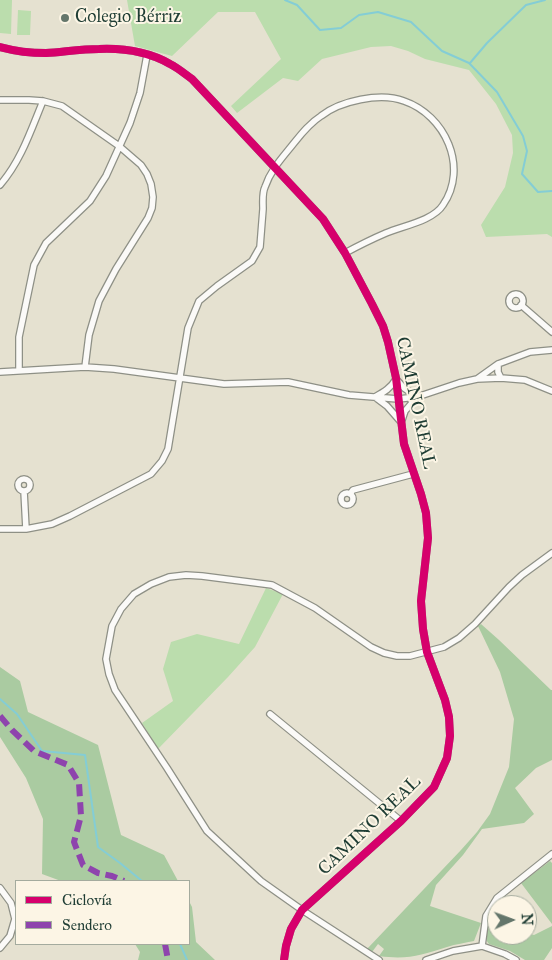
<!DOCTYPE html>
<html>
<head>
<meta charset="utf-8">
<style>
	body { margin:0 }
	#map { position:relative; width:552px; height:960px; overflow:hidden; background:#e5e1d0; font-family:"IM FELL Great Primer",serif }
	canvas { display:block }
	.legend { position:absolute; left:15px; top:880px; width:175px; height:65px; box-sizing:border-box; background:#fcf5e5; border:1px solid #a4ab9e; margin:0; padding:6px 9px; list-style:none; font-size:15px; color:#1f3d34 }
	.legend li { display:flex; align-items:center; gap:10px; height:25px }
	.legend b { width:25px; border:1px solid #a4ab9e }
	.north { position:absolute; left:487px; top:895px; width:50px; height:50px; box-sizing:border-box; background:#fcf5e5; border:1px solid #a4ab9e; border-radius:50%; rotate:88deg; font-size:14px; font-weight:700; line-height:20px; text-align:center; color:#1f3d34 }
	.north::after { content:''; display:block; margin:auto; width:18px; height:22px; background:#64766b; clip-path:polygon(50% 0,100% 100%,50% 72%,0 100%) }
</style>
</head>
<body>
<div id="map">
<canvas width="552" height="960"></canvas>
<ul class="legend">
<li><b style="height:6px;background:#d6006c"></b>Ciclovía</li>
<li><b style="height:6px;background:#8e44ad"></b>Sendero</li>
</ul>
<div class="north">N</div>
</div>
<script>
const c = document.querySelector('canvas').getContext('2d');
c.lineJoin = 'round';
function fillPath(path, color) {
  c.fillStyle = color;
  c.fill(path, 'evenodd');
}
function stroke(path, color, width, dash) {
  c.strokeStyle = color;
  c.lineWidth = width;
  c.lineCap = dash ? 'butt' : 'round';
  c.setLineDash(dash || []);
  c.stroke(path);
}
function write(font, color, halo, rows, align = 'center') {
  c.font = font + ' "IM FELL Great Primer",serif';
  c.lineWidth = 4;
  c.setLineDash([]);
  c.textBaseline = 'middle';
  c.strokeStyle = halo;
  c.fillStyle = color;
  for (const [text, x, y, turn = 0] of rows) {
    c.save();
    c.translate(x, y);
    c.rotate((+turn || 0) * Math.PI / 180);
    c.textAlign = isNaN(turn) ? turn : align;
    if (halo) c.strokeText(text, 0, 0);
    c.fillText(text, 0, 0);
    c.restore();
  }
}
fillPath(new Path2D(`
	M0,0H12L11,34L0,33Z
	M127,0H552V237L547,234L486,237L481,225L505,187L513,153L512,135L496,104L469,70L425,59L408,51L391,46L371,47L322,59L298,81L283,78L237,113L231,106L281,59L255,12H218L172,56L135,46Z
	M18,10L31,11L30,35H17Z
	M266,588L283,594L255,647L228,677L158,749L142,723L173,701L163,669L171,642L197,634L239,644Z`), '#bbddad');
fillPath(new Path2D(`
	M481,624L499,640L551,690H552V760L536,768L515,788L534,814L524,823L482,829L463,855L436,885L430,906L481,923L474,941C465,943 456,944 447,947C421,955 408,960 379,956L384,949L378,944L372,952L367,949L461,850L477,832L490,814L509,767L514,719L500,672L478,626Z
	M0,667L20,681L28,712L98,745L121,835L164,855L178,881H61L42,874L43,819L26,778L0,737Z
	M550,861L552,863V924L521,883Z
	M189,901L192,907L196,942L215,960H138L140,952L135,944H189Z
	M488,925L497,927V935H527V933L534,935L552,926V948L544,960H525L510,951L489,944C484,939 487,932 488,925Z`), '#aacba1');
stroke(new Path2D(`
	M285,0L297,5L320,30L341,28L359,15L378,12L411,22L442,51L469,63L497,92L523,136L527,151L522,174L538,192L552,191
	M470,63L487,43L526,5L545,0
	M0,699L17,714L42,751L85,755L98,847L120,863L142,881
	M180,944L187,960`), '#84cdd5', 2);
const minor = new Path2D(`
	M0,47C15,51 30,53 46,53C63,52 81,49 99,49C123,48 149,52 170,64C178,68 185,74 192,79L323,219L345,253L372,304L383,326L388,342L396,378L404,444L421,494L426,513L428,538L421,601L423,629L427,652L445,700L449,717L450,736L447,758L434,787L401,821L302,910L291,929L286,946L284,960
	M0,100H29L43,101L62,106L119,146L141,165L147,174L151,184L153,197L152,208L148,218L116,269L99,301L89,335L85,367
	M0,185C21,161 31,130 43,101
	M509 301a7 7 0 1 1 14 0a7 7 0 1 1-14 0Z
	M521,305L552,332
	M498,364L530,352L552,350
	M19,370V337L34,265L46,243L90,201L106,176L130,123L140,93L147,55
	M0,372L85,367L114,369L224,384L288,382L349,395L398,399L417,397L459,383L477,379L501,378L525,380L552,391
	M396,379C391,388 384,392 375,397L387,406L401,422
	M396,379L404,388L417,397
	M477,379L498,364V372L501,378
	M402,420L405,411L417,397
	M18 485a6 6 0 1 1 12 0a6 6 0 1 1-12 0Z
	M24,491L26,529
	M341 499a6 6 0 1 1 12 0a6 6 0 1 1-12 0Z
	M350,494L353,490L413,474
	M0,529H26L52,524L70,516L151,474L162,461L168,449L188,328L199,301L217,286L252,261L260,247C261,234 262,222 263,209C263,202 262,193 265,187C271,169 283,157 294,143C302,133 310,123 321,116C340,101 380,92 404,101C445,115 469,167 443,205C433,221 402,226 386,233C372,239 358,246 345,253
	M270,714L401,821
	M0,888L11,903L15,919L10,936L0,948
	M482,946L486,916L497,898L552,854
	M379,960L302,910L261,881L207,831L167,768L115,690L109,674L106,659L112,626L121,609L134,594L151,584L169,577L186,575L202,576L272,585L315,608L371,647L384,653L397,656H410L444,647L459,638L475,624L509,587L522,575L552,553
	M426,960L453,951L482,946L505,954L516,960`);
stroke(minor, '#8e9086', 8);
stroke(minor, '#fbfaf8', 5.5);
stroke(new Path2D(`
	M0,716L12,730L34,751L68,765L79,783L81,816L74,842L83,865L98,873L112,876L124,881
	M165,944L168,960`), '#8e44ad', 6, [12, 6]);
stroke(new Path2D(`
	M0,47C15,51 30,53 46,53C63,52 81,49 99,49C123,48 149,52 170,64C178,68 185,74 192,79L323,219L345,253L372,304L383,326L388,342L396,378L404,444L421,494L426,513L428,538L421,601L423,629L427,652L445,700L449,717L450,736L447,758L434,787L401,821L302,910L291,929L286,946L284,960`), '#d6006c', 8);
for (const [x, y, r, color] of [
	[65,18,5,"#64766b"]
]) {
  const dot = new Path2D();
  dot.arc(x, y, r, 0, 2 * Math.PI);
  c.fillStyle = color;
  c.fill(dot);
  stroke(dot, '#fcf5e5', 2);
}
write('18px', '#1f3d34', '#fcf5e5', [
	["Colegio Bérriz",75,18]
], 'left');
write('18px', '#1f3d34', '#fcf5e5', [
	["CAMINO REAL",415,403,78],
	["CAMINO REAL",370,826,-44]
]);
</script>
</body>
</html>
